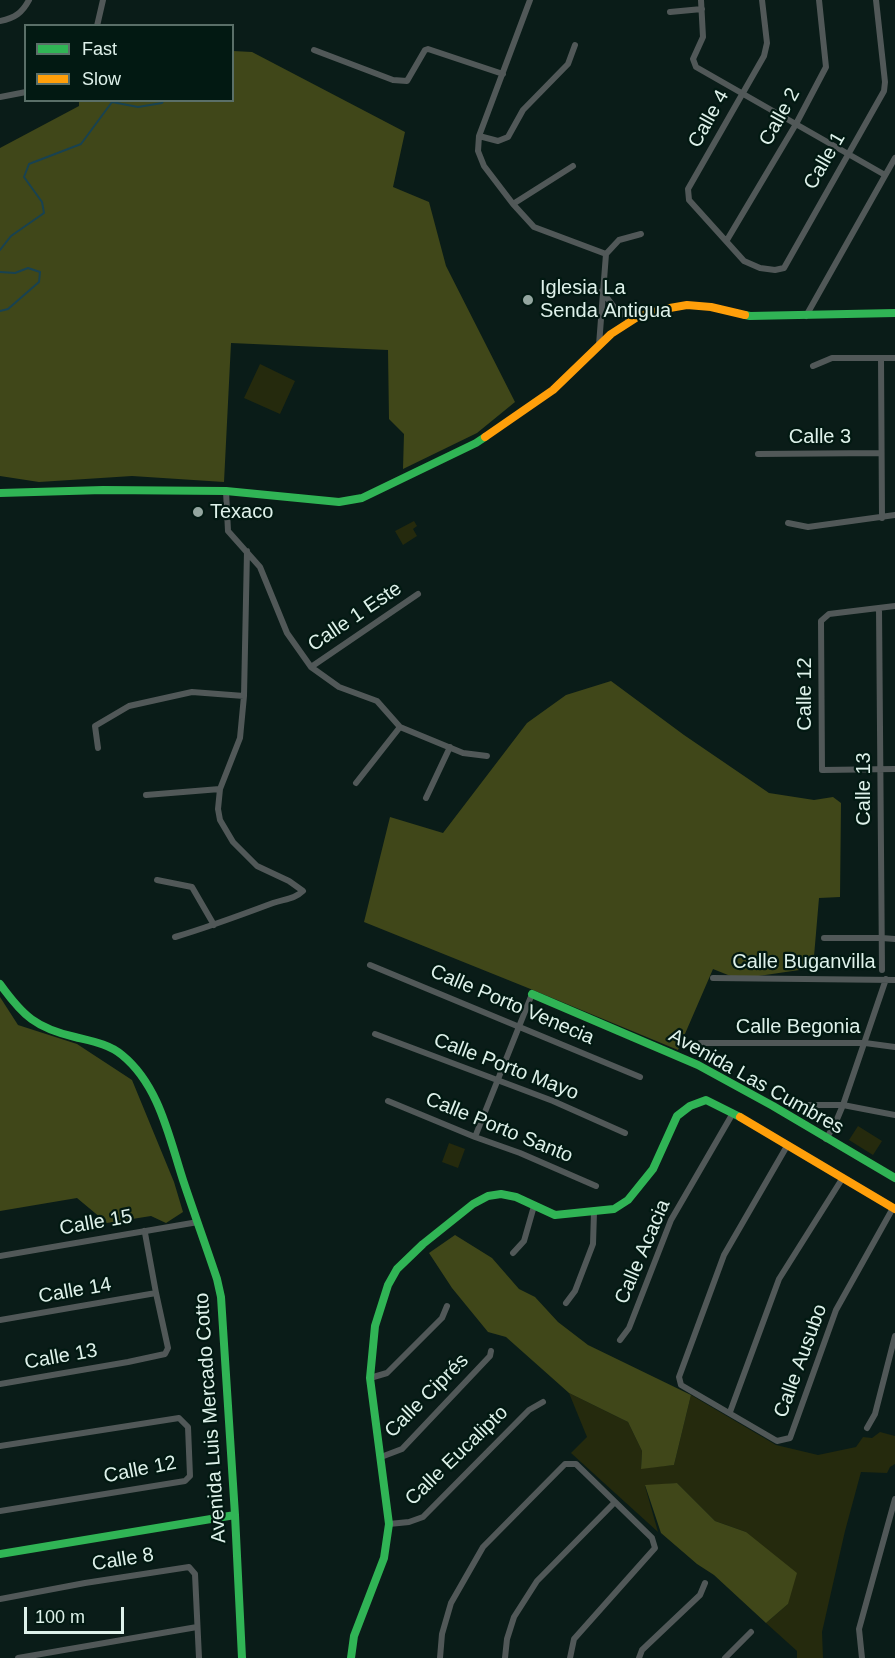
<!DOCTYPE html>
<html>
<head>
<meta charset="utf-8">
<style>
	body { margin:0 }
	#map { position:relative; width:895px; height:1658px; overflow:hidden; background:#0a1c18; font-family:Helvetica,sans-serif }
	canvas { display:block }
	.legend { position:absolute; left:24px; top:24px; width:210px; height:78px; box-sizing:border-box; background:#021912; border:2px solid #5a6f68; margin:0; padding:8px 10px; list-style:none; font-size:18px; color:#def1ea }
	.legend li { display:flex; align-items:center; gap:12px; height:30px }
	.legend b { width:30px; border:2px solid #5a6f68 }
	.scale { position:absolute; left:24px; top:1607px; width:100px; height:27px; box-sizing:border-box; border:3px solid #def1ea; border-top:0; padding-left:8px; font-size:18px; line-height:21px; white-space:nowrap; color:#def1ea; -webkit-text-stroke:4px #021912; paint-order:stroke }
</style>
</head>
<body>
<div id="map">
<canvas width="895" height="1658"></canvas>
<ul class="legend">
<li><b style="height:8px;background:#30b455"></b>Fast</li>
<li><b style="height:8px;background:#ff9f0a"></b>Slow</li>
</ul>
<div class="scale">100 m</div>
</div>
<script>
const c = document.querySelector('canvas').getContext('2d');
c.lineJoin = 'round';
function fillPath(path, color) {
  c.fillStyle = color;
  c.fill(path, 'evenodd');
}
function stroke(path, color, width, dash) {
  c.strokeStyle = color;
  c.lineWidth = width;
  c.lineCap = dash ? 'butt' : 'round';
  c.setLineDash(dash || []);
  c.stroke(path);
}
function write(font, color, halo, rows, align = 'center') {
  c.font = font + ' Helvetica,sans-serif';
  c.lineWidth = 4.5;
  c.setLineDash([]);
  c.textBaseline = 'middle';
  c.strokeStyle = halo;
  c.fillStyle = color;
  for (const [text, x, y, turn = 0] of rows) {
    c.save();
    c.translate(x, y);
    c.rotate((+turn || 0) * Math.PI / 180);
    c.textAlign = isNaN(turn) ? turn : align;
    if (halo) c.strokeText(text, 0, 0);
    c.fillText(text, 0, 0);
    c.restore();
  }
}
fillPath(new Path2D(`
	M260,364L295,381L280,414L244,398Z
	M414,521L417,526L413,529L417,536L403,545L395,531Z
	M858,1126L882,1141L873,1155L849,1140Z
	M449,1143L465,1149L458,1168L442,1162Z
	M569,1393L628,1422L642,1451L641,1468L674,1465L691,1395L776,1445L818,1455L856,1447L863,1437L872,1438L880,1432L895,1436V1464L890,1467L887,1473L861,1472L845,1531L822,1632L823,1658H797V1651L766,1623L788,1604L746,1532L715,1521L677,1483L645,1486L658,1532L571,1453L587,1437Z`), '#252a0d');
fillPath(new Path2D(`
	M233,51L252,52L405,132L393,187L429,202L446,266L515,402L477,433L403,469L404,434L389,419L388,350L231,343L224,482L132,476L39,482L0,476V148L79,106V101L232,100Z
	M611,681L684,735L769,793L814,800L833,797L841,803L840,897L819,898L813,968L738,979L713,969L678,1050L533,990L364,922L390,817L443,833L527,723L566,695Z
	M0,997L18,1025L77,1044L132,1080L174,1182L183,1212L166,1223L151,1216L107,1223L77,1198L0,1211Z
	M455,1235L492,1258L519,1289L535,1297L558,1322L588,1345L691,1395L674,1465L641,1469L642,1451L628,1422L569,1393L506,1337L488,1332L452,1288L429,1253Z
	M677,1483L715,1521L746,1532L797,1573L788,1604L766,1623L714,1575L697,1564L661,1533L645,1485Z`), '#404719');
stroke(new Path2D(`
	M0,250L11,236L44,213L42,202L24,177L29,164L81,144L112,102L138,107L162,103L164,100
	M0,272L15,273L28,268L40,272L39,282L8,309L0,311`), '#184251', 2);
stroke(new Path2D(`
	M530,0L479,136L478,151L484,166L513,204L534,227L606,254
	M701,0L703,37L693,59L696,67L885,175
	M762,0L767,43L764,56L688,189L689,200L744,261L760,268L775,270L784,268L884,91L885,82L876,0
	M670,12L702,9
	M0,21C15,18 22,13 29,0
	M97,26L103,0
	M314,50L393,80L407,81L425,50L428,49L503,74
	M0,97L26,92
	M479,136L498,141L508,137L523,110L568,64L575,45
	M513,204L573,166
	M727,240L796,124L826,67L819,0
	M602,291L614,307L631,320
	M806,316L895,158
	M599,345L606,254L619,240L641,234
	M881,358L882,518
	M813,366L832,358H895
	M758,454L881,453
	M226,491L228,531L260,567L287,633L311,667L339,687L377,701L400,727L463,753L487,756
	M788,523L808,527L895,515
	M895,606L829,614L821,621L822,770L895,769
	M879,608L882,970
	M311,667L418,594
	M98,748L95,726L129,706L192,692L244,696
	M356,783L400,727
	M146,795L220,789
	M426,798L450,747
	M157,880L192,887L214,925
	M175,937C209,927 241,915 273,903C284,899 295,899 303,891L289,881L257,866L233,842L220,820L218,809L220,789L240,738L244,696L247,551
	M824,938H882L895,939
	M370,965L640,1077
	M713,978L895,980
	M375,1034L553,1101L625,1133
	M700,1043H865L895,1047
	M388,1101L475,1137L520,1153L596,1186
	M801,1105H843L895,1115
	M475,1137L532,994
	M826,1139L835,1124L843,1105L886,979
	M787,1146L724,1255L679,1377L681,1385L777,1441L790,1438L836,1310L893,1208
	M513,1253L524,1241L534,1206
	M0,1256L198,1222
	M566,1303L575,1291L593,1244L594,1212
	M0,1320L156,1293
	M620,1340L629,1328L671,1220L733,1113
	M370,1378L387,1373L442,1318L447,1306
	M0,1384L128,1362L165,1354L168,1348L156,1293L145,1233L144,1231
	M730,1412L779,1279L842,1179
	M867,1428L875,1414L895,1336
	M0,1446L179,1418L188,1427L190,1476L185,1481L0,1511
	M381,1457L402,1449L490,1356L491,1351
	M389,1524L409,1522L423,1517L529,1410L543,1402
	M0,1599L85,1583L189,1567L195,1574L199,1658
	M18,1658L197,1627
	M440,1658L442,1634L451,1603L483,1547L565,1464H576L652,1538L655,1548L574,1639L570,1658
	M505,1658L507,1639L514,1617L537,1581L615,1502
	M639,1658L642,1650L700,1595L705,1583
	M725,1658L751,1632
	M862,1658L859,1629L895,1499`), '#515858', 6);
stroke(new Path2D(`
	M745,315L750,316L895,313
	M0,493L103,490L226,491L339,502L362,498L476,443L485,437
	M0,984C23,1016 36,1028 75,1037C91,1041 109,1044 122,1055C159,1085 169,1137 183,1180C194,1213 206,1246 217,1279L221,1297L235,1515L242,1658
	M532,994L698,1065L773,1106L895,1178
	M0,1554L235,1515
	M351,1658L354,1636L384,1558L389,1524L370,1378L375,1326L388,1285L397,1269L423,1244L473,1204L488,1196L501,1194L516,1197L555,1215L614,1209L628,1200L653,1169L677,1116L690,1106L706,1100L740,1117`), '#30b455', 8);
stroke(new Path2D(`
	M485,437L553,390L611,334L639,316L664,309L687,305L711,307L745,315
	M740,1117L895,1209`), '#ff9f0a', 8);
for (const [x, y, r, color] of [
	[528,300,6,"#94a6a0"],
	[198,512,6,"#94a6a0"]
]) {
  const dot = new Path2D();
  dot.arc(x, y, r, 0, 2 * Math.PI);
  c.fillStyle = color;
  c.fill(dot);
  stroke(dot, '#021912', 2);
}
write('20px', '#def1ea', '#021912', [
	["Calle 2",780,117,-61],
	["Calle 4",709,119,-61],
	["Calle 1",825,161,-60],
	["Calle 3",820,437],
	["Calle 1 Este",355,617,-34],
	["Calle 12",805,694,-90],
	["Calle 13",864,789,-90],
	["Calle Buganvilla",804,962],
	["Calle Porto Venecia",512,1005,23],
	["Calle Begonia",798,1027],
	["Calle Porto Mayo",506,1067,21],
	["Avenida Las Cumbres",756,1082,29],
	["Calle Porto Santo",499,1128,22],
	["Calle 15",96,1223,-10],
	["Calle Acacia",643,1252,-67],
	["Calle 14",75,1291,-10],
	["Calle 13",61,1357,-10],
	["Calle Ausubo",801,1361,-70],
	["Calle Ciprés",427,1396,-45],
	["Avenida Luis Mercado Cotto",211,1418,-94],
	["Calle Eucalipto",457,1456,-44],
	["Calle 12",140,1470,-11],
	["Calle 8",123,1560,-9]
]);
write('20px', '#def1ea', '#021912', [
	["Iglesia La",540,288],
	["Senda Antigua",540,311],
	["Texaco",210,512]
], 'left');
</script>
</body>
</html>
